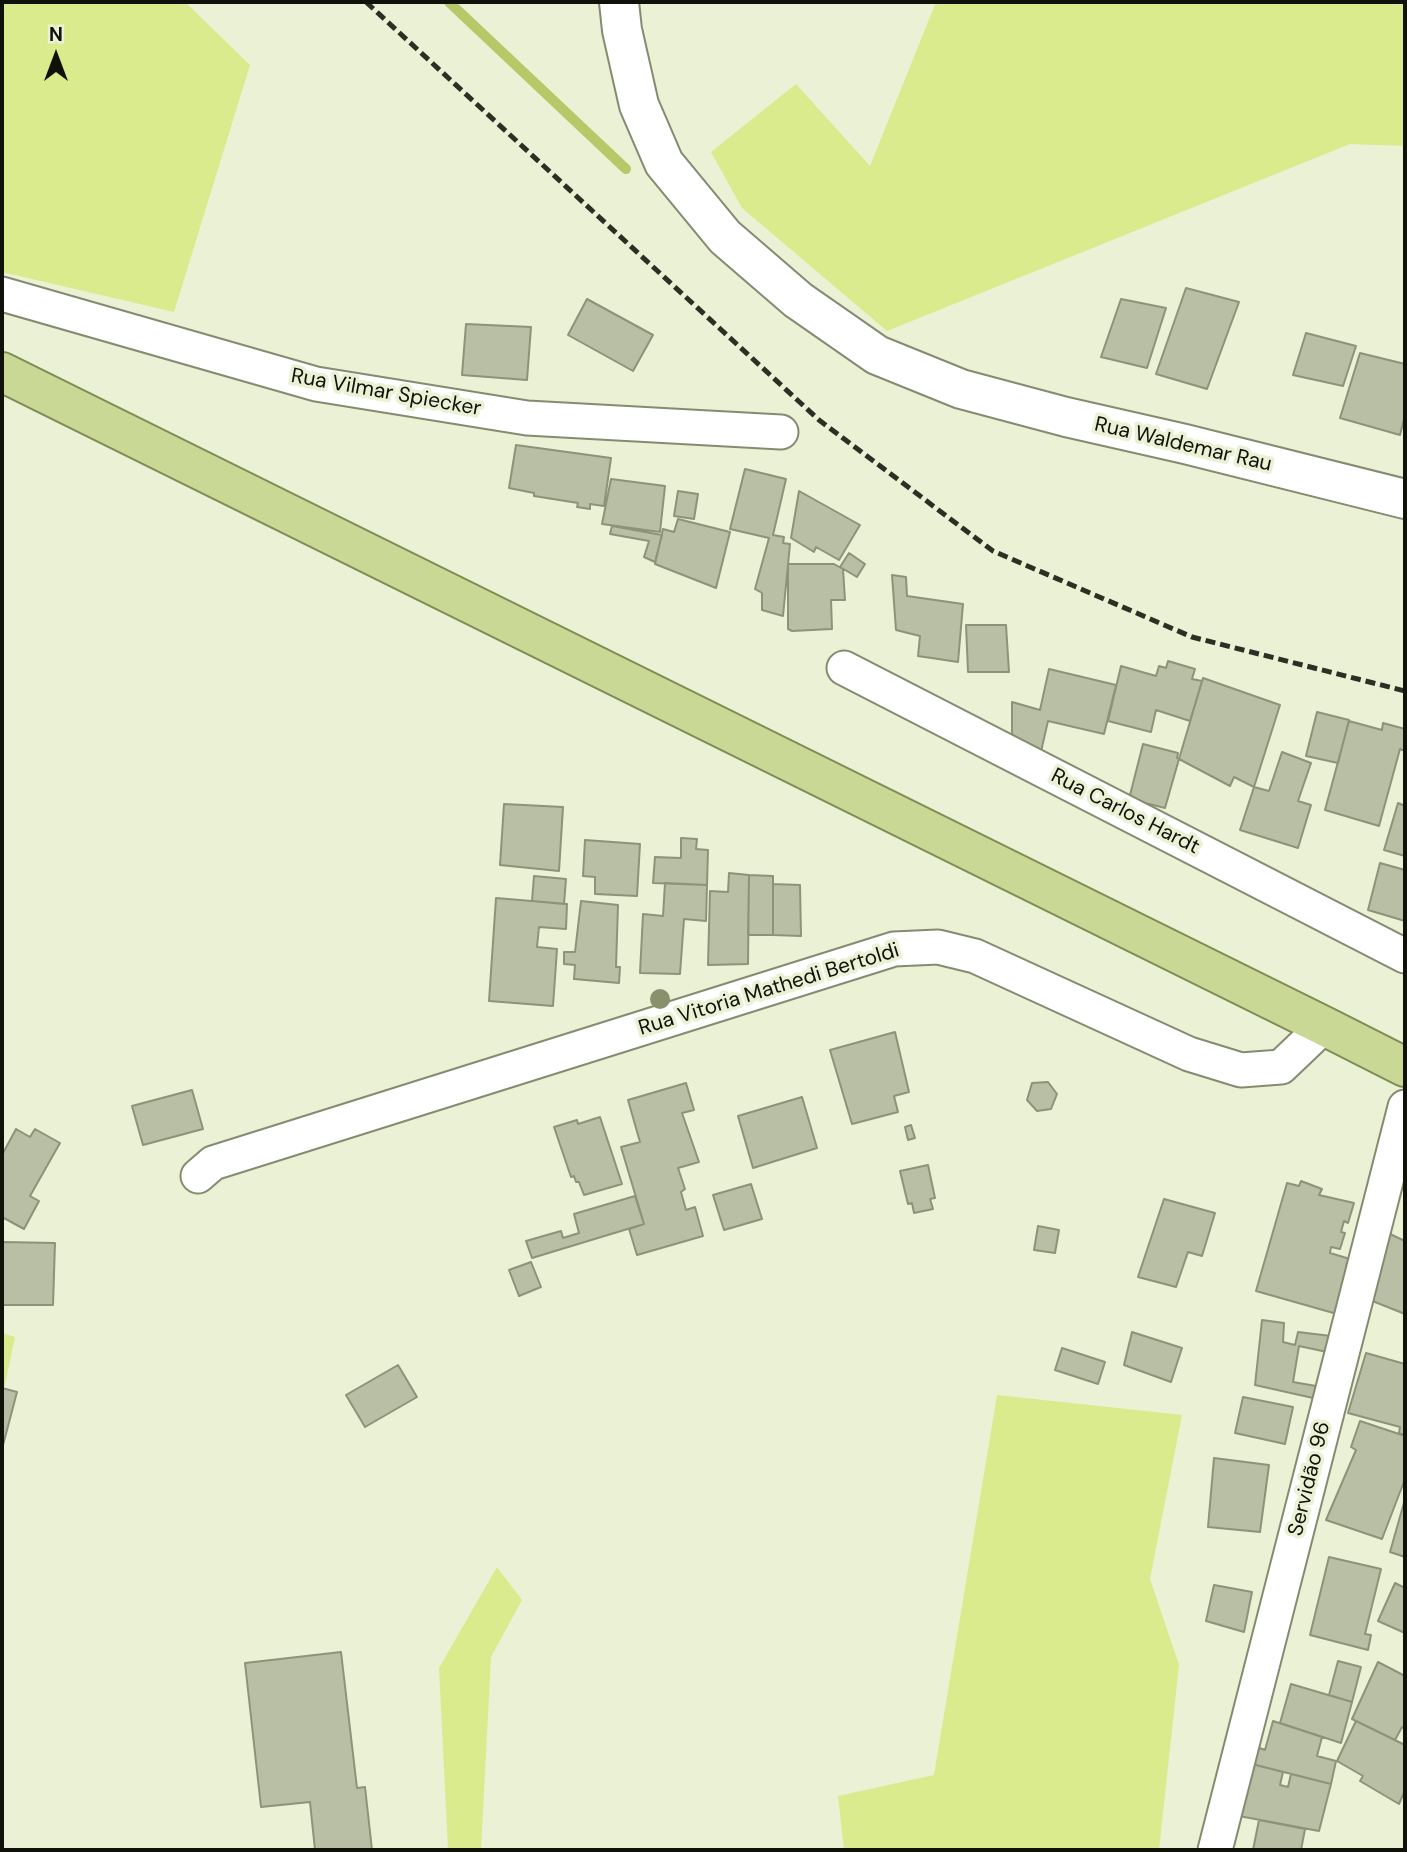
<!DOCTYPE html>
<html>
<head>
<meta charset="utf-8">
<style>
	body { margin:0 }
	#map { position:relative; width:1407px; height:1852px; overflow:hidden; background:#eaf1d5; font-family:"DM Sans",sans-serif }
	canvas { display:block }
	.frame { position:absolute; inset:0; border:4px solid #101209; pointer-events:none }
	.north { position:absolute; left:21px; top:21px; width:70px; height:70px; -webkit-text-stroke:5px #eaf1d5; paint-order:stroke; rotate:0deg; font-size:19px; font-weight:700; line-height:28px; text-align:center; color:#101209 }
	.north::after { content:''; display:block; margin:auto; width:24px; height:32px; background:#101209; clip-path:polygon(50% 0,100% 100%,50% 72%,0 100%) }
</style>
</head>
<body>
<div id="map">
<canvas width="1407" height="1852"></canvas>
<div class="frame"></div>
<div class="north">N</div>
</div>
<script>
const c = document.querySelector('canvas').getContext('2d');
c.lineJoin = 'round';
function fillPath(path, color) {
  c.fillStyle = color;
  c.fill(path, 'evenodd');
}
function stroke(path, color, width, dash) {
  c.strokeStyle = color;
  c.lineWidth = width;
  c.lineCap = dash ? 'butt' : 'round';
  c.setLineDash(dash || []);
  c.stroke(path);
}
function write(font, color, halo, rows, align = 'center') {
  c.font = font + ' "DM Sans",sans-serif';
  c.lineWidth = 7;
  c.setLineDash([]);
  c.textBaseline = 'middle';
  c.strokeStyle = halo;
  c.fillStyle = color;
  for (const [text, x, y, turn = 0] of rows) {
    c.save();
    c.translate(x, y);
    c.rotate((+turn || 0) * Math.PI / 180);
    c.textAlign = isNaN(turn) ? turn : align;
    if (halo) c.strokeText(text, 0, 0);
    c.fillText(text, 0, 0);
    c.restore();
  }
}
fillPath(new Path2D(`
	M2,2H185L250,65L174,312L2,272Z
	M936,2H1405V146L1350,144L887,331L742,208L711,152L796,84L870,166Z
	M2,1333L15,1337L2,1398Z
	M997,1395L1182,1415L1150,1579L1179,1665L1159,1850H844L838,1796L934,1775Z
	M497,1567L522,1600L491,1657L481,1850H448L439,1668Z`), '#d9eb8d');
stroke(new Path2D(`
	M449,2L626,169`), '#b6c867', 10);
const building = new Path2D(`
	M1186,288L1239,302L1207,389L1156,374Z
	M587,299L653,335L633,371L568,335Z
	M1121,299L1166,308L1147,368L1101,357Z
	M466,324L531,327L527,380L462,375Z
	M1306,333L1356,346L1343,386L1293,375Z
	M1360,353L1405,364V415L1400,435L1340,418Z
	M516,445L611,458L604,506L590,504V509L577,507L578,503L534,496V493L509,488Z
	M745,469L786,479L773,535L784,537L783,543L790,544L783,616L762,610V593L755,589L769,538L730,529Z
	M611,479L665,486L660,532L602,524Z
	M678,491L698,494L694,519L674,516Z
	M799,491L860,525L839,560L816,547L814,552L791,538Z
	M678,519L730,532L716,588L655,564L663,529L674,532Z
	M612,526L662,535L655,562L644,557L649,541L610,534Z
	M849,553L865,564L857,577L840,567Z
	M788,564H834L843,569L845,600H831L832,629L792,631L788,629Z
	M892,575L906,577L907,596L963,604L958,662L918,656L920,636L896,630Z
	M966,625H1006L1009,672H968Z
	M1168,661L1195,669L1192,679L1202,681L1190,721L1156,710L1151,732L1108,721L1121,666L1156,676L1159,666L1166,668Z
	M1049,669L1116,685L1104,734L1048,721L1040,756L1012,741V702L1040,710Z
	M1203,678L1280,705L1254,787L1234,777L1230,786L1179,759Z
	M1317,712L1349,720L1338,763L1306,756Z
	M1349,721L1382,730L1383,723L1405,729V751L1400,749L1379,826L1325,810Z
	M1143,744L1178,753L1177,758L1179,759L1165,808L1129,799Z
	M1282,752L1311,763L1298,801L1311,805L1298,848L1240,830L1254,787L1269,791Z
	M1398,803L1405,806V856L1384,850Z
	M504,804L563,807L559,871L500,865Z
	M681,838L697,839L696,849L708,850L707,885L653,883L655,857L681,858Z
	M585,840L640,844L637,896L595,894V877L583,876Z
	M1380,863L1405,870V921L1368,910Z
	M729,873L749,875L748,964L708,965L710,891L728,892Z
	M749,875L773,876V935H748Z
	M534,876L566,879L564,904L532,901Z
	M665,883L707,885L706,921L684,919L680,974L640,973L643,914L663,916Z
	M773,884L800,885L801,936L773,935Z
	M496,898L567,904L566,929L539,927L537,947L557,949L553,1006L489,1001Z
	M581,901L618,905L616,967H620L619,983L574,979L575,965L564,964V952H575Z
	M895,1032L909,1092L894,1096L898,1112L852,1124L830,1050Z
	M1048,1082L1057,1094L1051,1109L1037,1111L1027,1100L1032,1083Z
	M686,1083L694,1110L682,1113L699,1162L678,1168L685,1189L681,1192L686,1210L695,1207L703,1236L637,1255L629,1229L644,1224L621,1147L640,1142L628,1100Z
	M192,1090L203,1129L143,1145L132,1106Z
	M802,1097L817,1148L753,1168L738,1116Z
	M600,1117L622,1184L584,1195L579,1182H576L574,1176L571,1177L554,1127L577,1120L578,1124Z
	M911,1125L915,1138L908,1140L905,1127Z
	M16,1129L30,1137L35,1129L60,1143L30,1196L39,1201L24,1229L2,1217V1155Z
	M928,1165L935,1198L930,1199L933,1209L914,1213L912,1203L908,1204L900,1171Z
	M1301,1181L1322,1189L1319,1195L1354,1203L1348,1223L1344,1221L1341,1232L1345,1233L1340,1249L1331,1247L1330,1253L1350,1259L1337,1314L1256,1291L1287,1183L1299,1186Z
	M751,1184L762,1219L724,1230L713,1195Z
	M635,1196L644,1224L532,1258L526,1241L561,1231L563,1238L579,1233L574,1214Z
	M1164,1199L1215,1213L1202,1256L1188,1252L1176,1287L1138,1277Z
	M1038,1226L1059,1230L1055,1253L1034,1250Z
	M1390,1234L1405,1241V1314L1370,1300Z
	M3,1242L55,1243L53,1305H2Z
	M531,1262L541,1287L519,1296L509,1270Z
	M1262,1320L1284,1323L1283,1342L1295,1345L1298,1332L1331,1336L1327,1352L1299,1346L1293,1382L1316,1386L1313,1398L1255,1385Z
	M1132,1332L1182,1348L1171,1382L1124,1365Z
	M1062,1348L1105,1362L1098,1384L1055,1370Z
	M1366,1353L1405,1364V1435L1399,1433L1400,1427L1348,1413Z
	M398,1365L417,1397L365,1427L346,1395Z
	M2,1388L17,1392L2,1449Z
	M1243,1397L1293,1407L1285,1444L1235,1433Z
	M1360,1421L1405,1436V1479L1382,1539L1326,1520L1356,1450L1351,1447Z
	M1214,1458L1269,1465L1260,1532L1208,1527Z
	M1405,1499V1557L1390,1552Z
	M1329,1557L1381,1569L1365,1634L1371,1635L1368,1650L1310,1635Z
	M1395,1583L1405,1588V1633L1378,1621Z
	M1214,1585L1252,1592L1244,1632L1206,1621Z
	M341,1652L357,1788L365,1787L372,1850H315L310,1802L261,1807L245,1663Z
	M1338,1661L1361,1667L1352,1702L1329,1695Z
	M1378,1662L1405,1676V1728L1402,1727L1395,1740L1352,1719Z
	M1291,1684L1352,1702L1341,1743L1280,1723Z
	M1273,1721L1322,1737L1317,1756L1336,1761L1331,1784L1252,1764L1257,1747L1265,1750Z
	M1356,1721L1405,1745V1790L1399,1804L1360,1781L1363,1776L1337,1761Z
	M1252,1764L1283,1772L1280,1785L1288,1787L1291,1774L1331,1784L1319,1831L1239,1816Z
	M1259,1820L1305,1829L1301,1850H1253Z`);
fillPath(building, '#b9bfa4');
stroke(building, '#8d9379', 2);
const minor = new Path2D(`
	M2,294L316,384L527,418L781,432
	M844,668L1405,956
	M198,1176L213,1163L894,949L938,947L975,956L1189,1054L1241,1070L1281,1067L1324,1026
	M1215,1850L1405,1107`);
const tertiary = new Path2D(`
	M619,2L622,30L639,105L664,163L725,237L798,300L877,355L961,389L1066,417L1185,444L1405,499`);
const trunk = new Path2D(`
	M2,372L1324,1026L1405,1067`);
stroke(minor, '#858b71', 37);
stroke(tertiary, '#858b71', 42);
stroke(trunk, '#808c54', 42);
stroke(minor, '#fff', 33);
stroke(tertiary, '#fff', 38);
stroke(trunk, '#cad896', 38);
stroke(new Path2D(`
	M366,2L819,420L993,551L1192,637L1405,691`), '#2c2f23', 5, [10, 5]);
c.fillStyle = '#89906c';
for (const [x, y] of [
	[660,999]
]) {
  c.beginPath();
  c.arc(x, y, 10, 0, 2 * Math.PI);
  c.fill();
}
write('21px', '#101209', '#eaf1d5', [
	["Rua Vilmar Spiecker",386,393,10],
	["Rua Waldemar Rau",1183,445,13],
	["Rua Carlos Hardt",1125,812,27],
	["Rua Vitoria Mathedi Bertoldi",769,990,-17],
	["Servidão 96",1310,1479,-76]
]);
</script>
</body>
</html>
